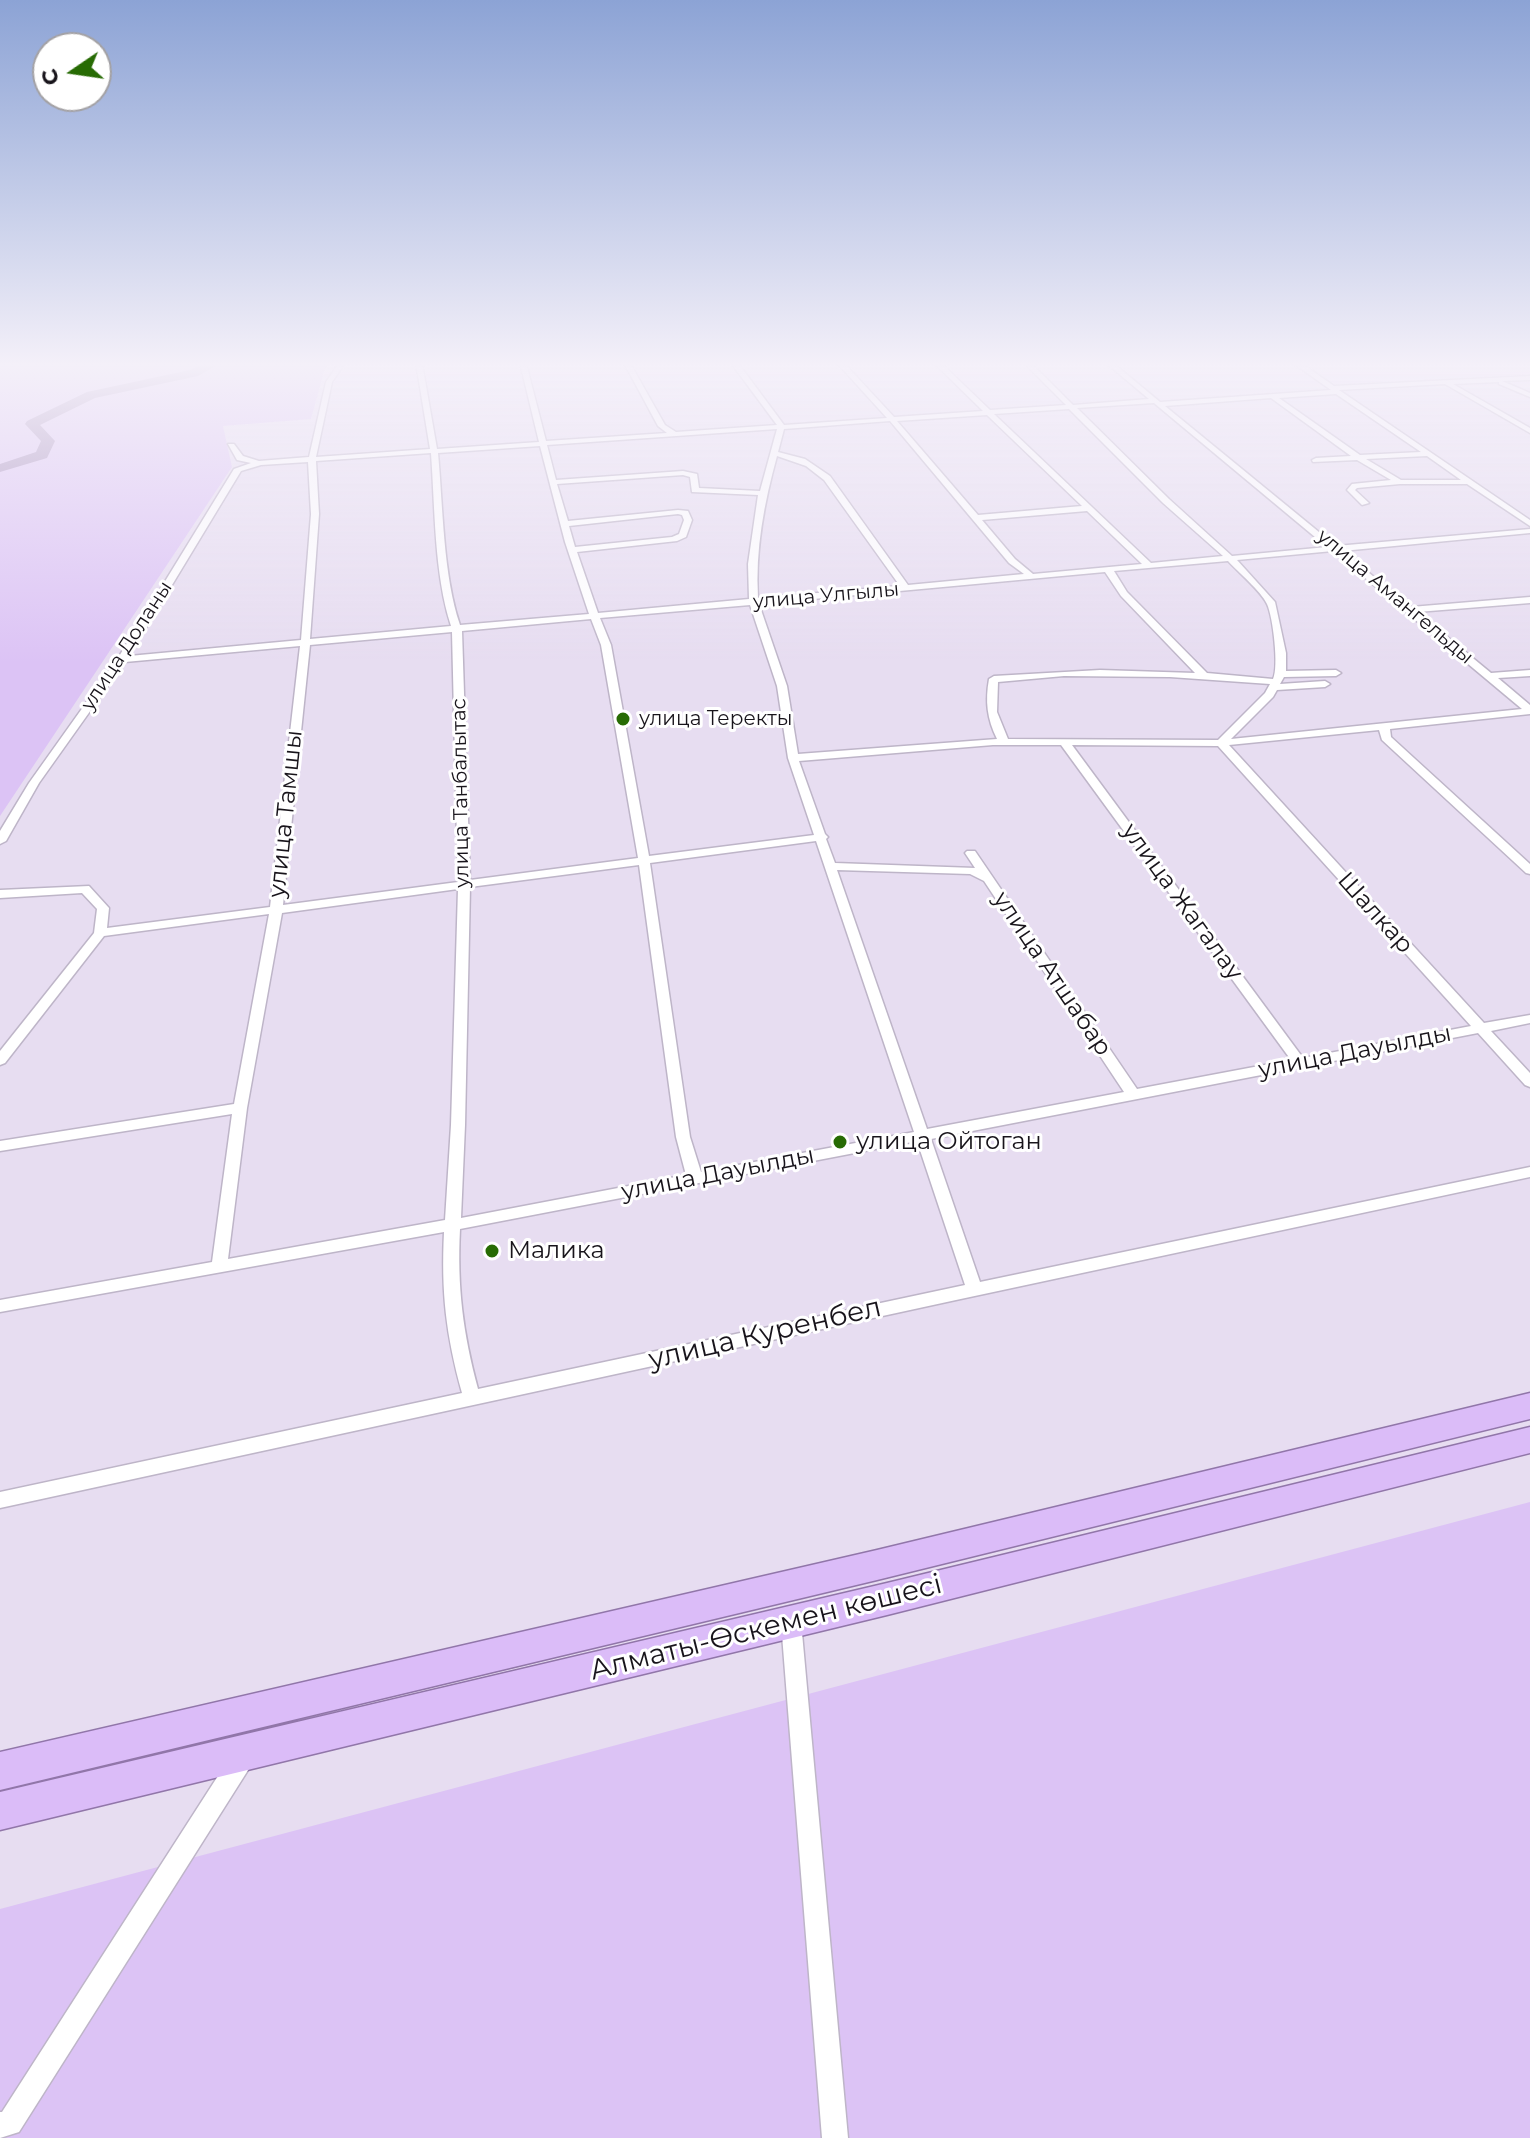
<!DOCTYPE html>
<html>
<head>
<meta charset="utf-8">
<style>
	body { margin:0 }
	#map { position:relative; width:1530px; height:2138px; overflow:hidden; background:#e7ddf1; font-family:Montserrat,sans-serif }
	canvas { display:block }
	.north { position:absolute; left:32px; top:32px; width:80px; height:80px; box-sizing:border-box; background:#fff; border:2px solid #a3a1a4; border-radius:50%; rotate:257deg; font-size:22px; font-weight:700; line-height:32px; text-align:center; color:#18141b }
	.north::after { content:''; display:block; margin:auto; width:28px; height:36px; background:#276b04; clip-path:polygon(50% 0,100% 100%,50% 72%,0 100%) }
</style>
</head>
<body>
<div id="map">
<canvas width="1530" height="2138"></canvas>
<div class="north">С</div>
</div>
<script>
const c = document.querySelector('canvas').getContext('2d');
c.lineJoin = 'round';
function fillPath(path, color) {
  c.fillStyle = color;
  c.fill(path, 'evenodd');
}
function stroke(path, color, width, dash) {
  c.strokeStyle = color;
  c.lineWidth = width;
  c.lineCap = dash ? 'butt' : 'round';
  c.setLineDash(dash || []);
  c.stroke(path);
}
function write(font, color, halo, rows, align = 'center') {
  c.font = font + ' Montserrat,sans-serif';
  c.lineWidth = 6;
  c.setLineDash([]);
  c.textBaseline = 'middle';
  c.strokeStyle = halo;
  c.fillStyle = color;
  for (const [text, x, y, turn = 0] of rows) {
    c.save();
    c.translate(x, y);
    c.rotate((+turn || 0) * Math.PI / 180);
    c.textAlign = isNaN(turn) ? turn : align;
    if (halo) c.strokeText(text, 0, 0);
    c.fillText(text, 0, 0);
    c.restore();
  }
}
fillPath(new Path2D(`
	M0,363H329L325,368L311,419L223,426L232,467L0,816Z
	M1530,1502V2138H0V1909Z`), '#dcc3f5');
fillPath(new Path2D(`
	M205,363H221L198,376L95,398L40,425L55,441L47,458L0,472V464L36,452L41,441L25,424L27,421L87,392L190,370Z`), '#a289b9');
const minor = new Path2D(`
	M339,363H345L332,382L316,457L430,449L416,363H422L437,449L539,442L520,363H526L546,441L667,433L658,426L624,363H630L665,425L676,432L777,425L731,363H738L784,425L887,418L837,363H844L894,417L983,411L934,363H941L990,410L1066,405L1024,363H1031L1073,405L1149,399L1106,363H1113L1160,402L1331,390L1293,363H1301L1334,386L1530,376V380L1502,381L1530,393V397L1499,384V382L1453,384L1530,428V433L1445,384L1339,390L1530,520V526L1467,484H1400L1357,488L1355,490L1369,503L1362,505L1347,490L1352,484L1391,480L1357,460L1313,462L1312,460L1316,458L1351,456L1271,398L1165,406L1336,546L1530,529V533L1342,551L1411,607L1530,597V603L1417,612L1491,673L1530,670V676L1498,678L1530,705V714L1390,729L1391,737L1530,864V874L1526,873L1382,740L1379,730L1229,745L1484,1023L1530,1015V1023L1491,1031L1530,1073V1087L1525,1085L1478,1033L931,1139L980,1282L1530,1167V1177L956,1300L0,1508V1492L462,1393C446,1335 441,1292 444,1232L0,1312V1300L212,1262L232,1114L0,1151V1141L234,1104L269,914L104,936L5,1063L0,1065V1051L94,933L97,909L82,893L0,898V890L89,886L109,908L107,928L270,907L300,646L125,662L39,783L6,841L0,844V831L29,783L118,658L234,469L251,463L237,460L228,444H234L243,456L259,461L309,457L326,382ZM1336,394L1421,452L1360,455L1279,398ZM1154,403L1327,547L1232,556L1169,499L1077,408ZM1069,409L1163,503L1223,556L1151,563L994,414ZM987,415L1082,506L978,515L897,421ZM890,421L1009,563L1024,574L908,585L830,476L805,459L778,452L784,429ZM777,429L760,491L699,488L697,474L683,471L556,480L547,445ZM540,446L565,542L589,614L460,625C443,575 443,507 438,453ZM431,453C435,508 434,574 451,626L310,639L319,514L316,461ZM777,456L806,466L824,480L900,586L758,598C755,550 764,503 777,456ZM1427,456L1461,480H1401L1366,459ZM308,462L311,514L301,640L129,656L241,471L261,465ZM683,475L690,477L692,492L758,495L748,564L749,599L598,613L577,552L677,541L686,537L692,520L688,511L678,510L568,521L557,484ZM1087,511L1142,564L1033,574L1015,559L982,520ZM678,514L682,515L684,520L679,534L672,537L575,547L569,526ZM1333,551L1522,709L1231,739L1273,697L1277,690L1325,687L1330,684L1325,681L1280,684L1284,677L1336,676L1341,673L1336,670L1286,671V653L1275,602L1237,560ZM1228,561C1238,572 1261,591 1267,604C1273,617 1279,667 1273,679L1207,673L1127,592L1114,571ZM1105,572L1121,596L1195,673L1100,670L994,676L989,679C985,701 987,719 997,739L798,754L787,686L759,604ZM750,605L777,686L788,758L814,835L649,856L611,645L600,618ZM591,619L601,645L638,858L470,880L462,631ZM452,632L458,882L283,905L310,645ZM1064,676L1170,677L1270,684L1265,693L1218,740L1008,739L997,712L998,682ZM993,745H1061L1291,1060L1137,1089L975,851H967L965,853L975,868L835,863L826,839L828,837L825,834L799,761ZM1072,745L1218,746L1471,1026L1303,1058ZM816,841L914,1132L701,1172L690,1137L650,863ZM639,865L676,1137L686,1175L461,1218L465,1125L470,887ZM837,870L970,874L984,881L1124,1092L927,1129ZM458,889L451,1125L445,1220L228,1259L247,1108L282,913ZM917,1141L965,1285L478,1389C463,1333 457,1287 460,1229Z
	M791,1613L798,1615L801,1622L848,2138H822L781,1622L784,1615Z
	M242,1748L250,1751L253,1759L250,1767L19,2132L0,2138V2112H2L234,1751Z`);
const trunk = new Path2D(`
	M1530,1393V1419L877,1580L0,1790V1752L877,1550Z
	M1530,1427V1453L887,1615L0,1830V1792L887,1583Z`);
stroke(minor, '#beb5c8', 3);
stroke(trunk, '#9176a9', 3);
fillPath(minor, '#fff');
fillPath(trunk, '#dbbcf8');
const sky = c.createLinearGradient(0, 0, 0, 663);
sky.addColorStop(0, '#8ca3d5');
sky.addColorStop(0.55, '#f4f0f9');
sky.addColorStop(1, '#f4f0f900');
c.fillStyle = sky;
c.fillRect(0, 0, 1530, 663);
for (const [x, y, r, color] of [
	[623,719,8,"#276b04"],
	[840,1142,8,"#276b04"],
	[492,1251,8,"#276b04"]
]) {
  const dot = new Path2D();
  dot.arc(x, y, r, 0, 2 * Math.PI);
  c.fillStyle = color;
  c.fill(dot);
  stroke(dot, '#fff', 3);
}
write('20px', '#18141b', '#fff', [
	["улица Улгылы",826,596,-5],
	["улица Амангельды",1395,597,40],
	["улица Доланы",127,646,-57],
	["улица Танбалытас",461,793,-91]
]);
write('20px', '#18141b', '#fff', [
	["улица Теректы",639,719]
], 'left');
write('24px', '#18141b', '#fff', [
	["улица Тамшы",286,814,-84],
	["улица Жагалау",1182,902,54],
	["Шалкар",1375,913,48],
	["улица Атшабар",1052,974,56],
	["улица Дауылды",1355,1052,-11],
	["улица Дауылды",718,1174,-11]
]);
write('24px', '#18141b', '#fff', [
	["улица Ойтоган",856,1142],
	["Малика",508,1251]
], 'left');
write('28px', '#18141b', '#fff', [
	["улица Куренбел",765,1334,-13],
	["Алматы-Өскемен көшесі",766,1628,-14]
]);
</script>
</body>
</html>
